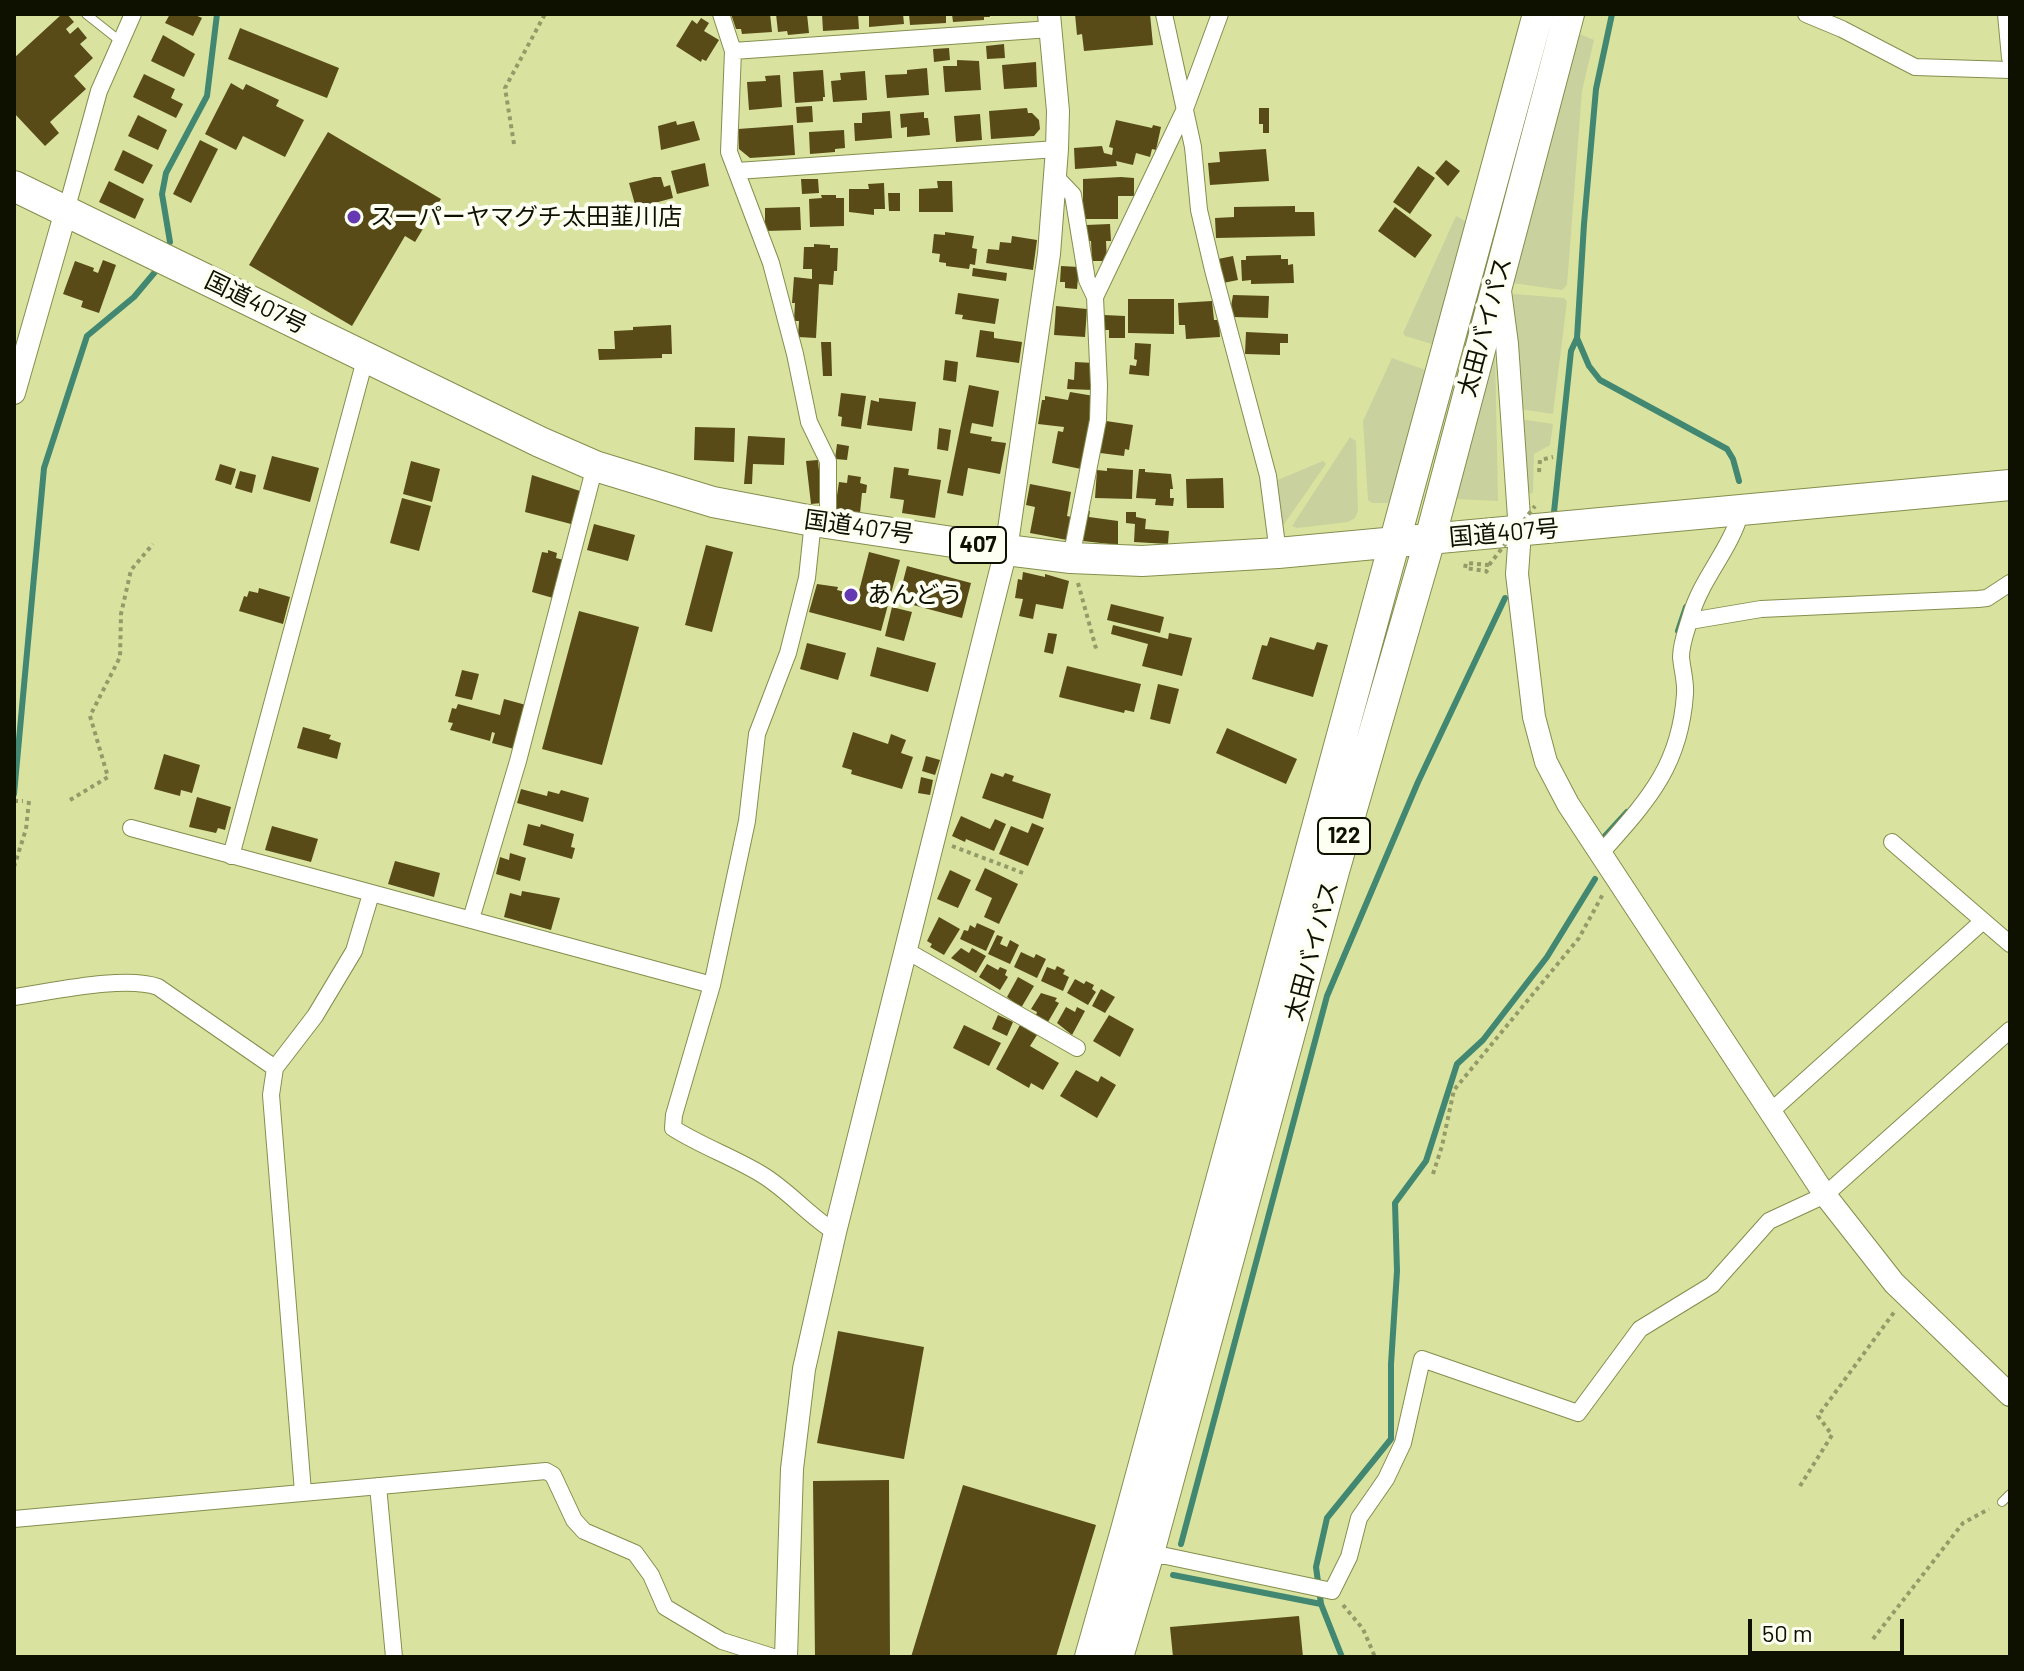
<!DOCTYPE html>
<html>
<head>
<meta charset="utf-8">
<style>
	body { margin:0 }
	#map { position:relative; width:2024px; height:1671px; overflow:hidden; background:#d9e39f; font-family:Barlow,sans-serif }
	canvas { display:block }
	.frame { position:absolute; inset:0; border:16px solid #0f1100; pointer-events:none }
	.scale { position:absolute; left:1748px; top:1619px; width:156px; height:36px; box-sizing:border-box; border:4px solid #0f1100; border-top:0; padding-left:10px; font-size:24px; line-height:28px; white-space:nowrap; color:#0f1100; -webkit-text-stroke:6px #fcfff1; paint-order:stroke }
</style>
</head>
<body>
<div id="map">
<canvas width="2024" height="1671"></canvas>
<div class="frame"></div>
<div class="scale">50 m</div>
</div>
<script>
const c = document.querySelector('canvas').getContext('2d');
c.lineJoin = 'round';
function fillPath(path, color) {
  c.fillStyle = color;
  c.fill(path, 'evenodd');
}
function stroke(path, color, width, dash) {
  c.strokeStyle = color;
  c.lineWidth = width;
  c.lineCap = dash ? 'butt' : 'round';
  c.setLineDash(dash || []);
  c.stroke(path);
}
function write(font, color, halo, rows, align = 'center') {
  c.font = font + ' Barlow,"Noto Sans JP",sans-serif';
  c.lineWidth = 8;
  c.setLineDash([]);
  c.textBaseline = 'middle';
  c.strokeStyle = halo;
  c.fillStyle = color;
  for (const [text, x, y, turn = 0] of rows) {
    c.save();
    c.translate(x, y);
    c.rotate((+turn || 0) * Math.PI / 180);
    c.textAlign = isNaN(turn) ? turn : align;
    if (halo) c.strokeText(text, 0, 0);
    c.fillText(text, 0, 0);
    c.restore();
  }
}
fillPath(new Path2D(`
	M1577,33L1594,40L1582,91L1567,285L1562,290L1512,283Z
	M1456,216L1467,222L1435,341L1432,344L1405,336L1403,333Z
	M1515,294L1564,298L1567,301L1553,414L1520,409L1511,295Z
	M1494,337L1500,350L1495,351L1498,501L1455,499Z
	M1392,358L1428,371L1391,500L1388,503H1372L1368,500L1363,421Z
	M1527,420L1553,424L1550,445L1534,454L1533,493L1525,494L1521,421Z
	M1350,437L1356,441L1358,511L1355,518L1348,522L1297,528L1292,526Z
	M1323,461L1326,464L1282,527L1275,481Z`), '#c9d19e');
stroke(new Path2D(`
	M170,242L162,194L166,173L207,96L217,14
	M1577,338L1589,366L1600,380L1727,449L1733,459L1739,481
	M1554,512L1571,351L1577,338L1584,224L1596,89L1612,14
	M1678,631L1686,607
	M14,794L44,468L87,336L134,297L155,272
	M1605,836L1627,812
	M1181,1544L1327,996L1418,782L1505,598
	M1173,1575L1321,1604
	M1342,1657L1321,1604L1316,1567L1327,1518L1391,1439V1364L1397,1271L1395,1203L1426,1161L1457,1064L1483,1040L1547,957L1595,879`), '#418771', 6);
fillPath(new Path2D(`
	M62,14H67L74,22L66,29L70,34L78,27L87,38L80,44L93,58L74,76L86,89L50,122L59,133L45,146L14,113V58Z
	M170,14H193L202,18L193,36L165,23Z
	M731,14H770L772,32L742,34L741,29H736Z
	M776,14H807L809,33L788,35L787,31L778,32Z
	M822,14H858L859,29L823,31Z
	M869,14H903L904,24L869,27Z
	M909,14H946V23L910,25Z
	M952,14H989L990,17H984V20L953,22Z
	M1075,14H1150L1153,45L1084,51L1082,34L1077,35Z
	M701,18L709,23L704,31L719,40L706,61L702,59L701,62L676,46L692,20L697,24Z
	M240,28L339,68L327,98L228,59Z
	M163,35L195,54L184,77L151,61Z
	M1004,44L1005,58L987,59L986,46Z
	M949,48L950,60L934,62L933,49Z
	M957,60L979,61L981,90L945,92L943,66H957Z
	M1036,62L1037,87L1004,89L1002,65Z
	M927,68L929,95L887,98L885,75L907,74V70Z
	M823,70L825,97H823V101L795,103L793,72Z
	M865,71L867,100L833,102L831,81L841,80L840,73Z
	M144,74L175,89L171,98L183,104L176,118L133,97Z
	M780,75L782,107L749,110L747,82L766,81L765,76Z
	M231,83L243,90L246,84L279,100L276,106L304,120L285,157L243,136L236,150L205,134Z
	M812,106L813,122L797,123L796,107Z
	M1027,108L1028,113H1032L1039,120L1040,129L1034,136L991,139L989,111Z
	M1259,108H1269V133H1263V124H1259Z
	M890,111L892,138L855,141L854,123H862V113Z
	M924,112V118H928L930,135L907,137V127L901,128L900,114Z
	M980,114L982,140L956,142L954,116Z
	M138,115L167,130L158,150L128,136Z
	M1116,120L1152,128L1153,125L1161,127L1156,150L1152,149L1150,157L1136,153L1133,165L1116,161L1117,166L1075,169L1074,148L1102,146L1104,153L1112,155L1113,148L1109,147Z
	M676,121L677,125L694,121L700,140L661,150L658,126Z
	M793,125L795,155L750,158L739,149L738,129Z
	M844,130L845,148L835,149V152L810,154L809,132Z
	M328,132L441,199L415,242L405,236L352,326L249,265Z
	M200,140L218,149L191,203L173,194Z
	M1266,149L1269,181L1210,185L1208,163L1220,162L1219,152Z
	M123,150L153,165L143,184L114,170Z
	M1446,160L1460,171L1448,186L1435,173Z
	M705,163L709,186L677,194L671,171Z
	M1418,166L1435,178L1410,214L1393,202Z
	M654,177H661L664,187L670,185L673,198L636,208L629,183Z
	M1121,177L1134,178V196H1118V219H1083V179Z
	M801,179H818L819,193L802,194Z
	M109,181L144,199L135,219L99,202Z
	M937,181H952L953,212H919V189L938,188Z
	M884,183L885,209H874V215L849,212V189H869L868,184Z
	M888,193H900V211H889Z
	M821,195H836V198H844V226L810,227L809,199L822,198Z
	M1295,206V212H1314L1315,236L1216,238L1215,218L1234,217V207Z
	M800,207L801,230L765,231V208Z
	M1395,207L1432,235L1415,258L1378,231Z
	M1110,224L1111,241H1106L1107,261H1092L1091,241H1087L1086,225Z
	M945,232L974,236L972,248L977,249L975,265L970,264L969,269L946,266V263L939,262L940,254L932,253L934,234L945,235Z
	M1012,236L1037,240L1033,270L986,263L988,249L999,250L1000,242L1011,243Z
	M814,244L830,245V248H838L837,271H834L833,285L819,284L816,338L798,337L799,321H794L795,303H792L794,277L812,279V269H803L804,247H814Z
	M1281,255V259H1288V265L1293,264L1294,283L1251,284V280L1242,281L1241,260H1246V256Z
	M1233,256L1238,280L1223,283L1218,259Z
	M103,260L116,265L99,313L81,307L83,301L63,294L75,261L94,268L93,271L98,273Z
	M1061,266L1079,267L1077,289L1065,288V282H1060Z
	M973,268L1007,273L1006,281L972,276Z
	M958,293L999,299L995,324L962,319L963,315L955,314Z
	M1233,295L1269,296L1268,318L1233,317V313L1230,312Z
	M1128,299H1174V334L1128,333Z
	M1212,301L1214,320H1219L1220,337L1186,339L1185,325H1179L1178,303Z
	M1056,306L1087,309L1085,337L1054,335Z
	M1104,315L1125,316V338H1109V330H1104Z
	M671,325L672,354H662V358L599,360L598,349H615L614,331L633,330V327Z
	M980,330L994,332V338L1022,342L1019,363L976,357Z
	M1246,332L1288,334V343H1280V355L1245,354Z
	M821,342H831L832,376H823Z
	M1135,343L1151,344L1149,376L1129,374L1130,365L1136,366L1137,360L1134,359Z
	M945,360L958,362L956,382L943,380Z
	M1075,362L1094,363L1093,390L1067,389L1068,379L1074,380Z
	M969,385L999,391L993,427L972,423L970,433L992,437L991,441L1006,443L1000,474L968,468L963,496L947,493Z
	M1070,392L1094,396L1081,469L1052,463L1058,431L1063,432L1064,427L1038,424L1042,400H1045V396L1068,400Z
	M841,393L866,396L861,429L841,426L842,417L838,416Z
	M879,398L916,402L912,431L867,425L871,400L879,402Z
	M1106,421L1133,425L1129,450L1125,449L1124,456L1100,453Z
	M695,427L735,428L734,462L694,460Z
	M939,428L951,430L948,451L937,449Z
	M748,436L785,438L784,465L753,464L752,484H744Z
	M837,444L849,446L847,460L835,459Z
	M272,456L319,468L310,502L263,489Z
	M818,460L822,503L811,504L806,461Z
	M411,461L440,469L432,502L403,494Z
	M220,464L236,469L231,485L215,480Z
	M894,467L909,469L908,475L941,480L935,518L902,513L904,500L890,498Z
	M1107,468L1133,470L1132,499L1095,498L1097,470L1107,471Z
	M1139,469H1145V472L1171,474L1173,489H1170V498H1174L1173,506L1155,505L1156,499L1136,498Z
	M240,471L256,475L252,493L235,488Z
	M532,475L580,491L571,524L525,512Z
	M848,475L861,477L860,483L867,485L866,493H862L860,513L835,509L839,482L847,483Z
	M1223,478L1224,508H1187L1186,479Z
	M1030,484L1071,492L1067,516L1071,517L1067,540L1030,533L1035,507L1026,505Z
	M402,498L431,506L419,551L390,543Z
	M1086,511H1090L1089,517L1118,521V545L1083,541Z
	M1126,512H1136V517L1146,519L1145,529L1169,531L1168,544L1134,542L1135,524L1126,523Z
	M594,524L635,535L628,561L587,550Z
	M706,545L733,552L712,632L685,625Z
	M548,550L557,553L556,558L564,560L553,598L532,592L542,552L548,553Z
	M869,552L900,560L881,631L809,612L817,584L838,587L837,590L858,595Z
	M907,566L971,583L962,618L898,601Z
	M1023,572L1045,577V574L1069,581L1063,609L1036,604L1033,619L1019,616L1023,599L1015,598L1018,579L1022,580Z
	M259,588L290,597L283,624L239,611L244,596L247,597L249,591L258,593Z
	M1111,604L1164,617L1160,633L1107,620Z
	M892,607L912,612L904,641L885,636Z
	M579,611L639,627L602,765L542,749Z
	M1113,625L1168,639L1169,633L1192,638L1182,676L1142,666L1148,644L1111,634Z
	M1048,633L1057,634L1053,654L1044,652Z
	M1270,637L1314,650L1317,642L1328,645L1313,697L1252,679L1262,645L1267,646Z
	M807,643L846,653L838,680L800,669Z
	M877,647L936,663L928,692L870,676Z
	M1067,666L1141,684L1134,712L1125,710L1124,713L1059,697Z
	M462,670L479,674L472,700L455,696Z
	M1158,684L1179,689L1170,724L1150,719Z
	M504,699L526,705L514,749L492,743L495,733L492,732L490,741L450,730L453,723L448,722L452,708L456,709L458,704L500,715Z
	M303,727L331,735L329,739L341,743L337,759L297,748Z
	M1227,728L1297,759L1286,784L1216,753Z
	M853,732L888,744L891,734L906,740L901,753L913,757L902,789L851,774L852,770L842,767Z
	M164,754L200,765L192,793L181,790L180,796L154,789Z
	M926,756L940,760L935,775L922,771Z
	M991,773L1003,777L1005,773L1014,776L1012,781L1051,794L1043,819L982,798Z
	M921,777L933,780L930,795L918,793Z
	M521,789L547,796L548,791L559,794L561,790L589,798L583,822L517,803Z
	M197,797L231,807L225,830L218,828L216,833L189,827Z
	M961,816L990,829L995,819L1006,824L994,851L966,839L965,842L952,836Z
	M1032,823L1044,828L1028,866L999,854L1011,826L1028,833Z
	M528,824L540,827L541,824L574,834L571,847L575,848L572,859L523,845Z
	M272,826L318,839L311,862L265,850Z
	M510,853L526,858L520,881L496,874L500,857L509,860Z
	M395,861L440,873L434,897L388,884Z
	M985,868L1018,884L999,924L984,917L992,898L975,890Z
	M950,870L971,880L958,908L937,899Z
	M522,891L560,898L551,930L504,917L510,893L521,896Z
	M939,917L960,929L944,955L930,947L932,944L927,941Z
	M977,923L995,931L986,951L960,939L964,930L968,931L970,925L975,928Z
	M997,935L1003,937L1000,944L1007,947L1010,940L1019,945L1010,964L988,954Z
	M961,948L969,953L972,948L986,956L976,973L951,958Z
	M1021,952L1034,958L1036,954L1046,959L1037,978L1014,967Z
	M987,964L998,970L1000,967L1007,970L1005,975L1008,977L1000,990L979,977Z
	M1057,966L1065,970L1063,974L1069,977L1063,991L1041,981L1047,967L1055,970Z
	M1018,977L1034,986L1021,1008L1007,997Z
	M1075,979L1084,984L1086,981L1094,985L1092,989L1096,992L1088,1005L1067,993Z
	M1101,989L1115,997L1105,1013L1092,1006Z
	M1041,993L1057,998L1055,1001L1059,1003L1048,1022L1036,1015L1037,1012L1031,1009Z
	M1066,1007L1075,1012L1077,1007L1085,1011L1072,1035L1057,1023Z
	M998,1015L1013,1022L1007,1036L992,1029Z
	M1109,1015L1134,1029L1120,1057L1093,1041Z
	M964,1025L1001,1043L989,1066L953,1048Z
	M1020,1025L1037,1035L1030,1046L1059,1063L1043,1090L1031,1083L1029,1088L996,1069Z
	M1076,1070L1098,1082L1101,1076L1116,1085L1097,1118L1060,1096Z
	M838,1331L924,1347L904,1459L817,1443Z
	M889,1480L890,1657H815L813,1481Z
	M963,1485L1096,1525L1056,1657H911Z
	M1299,1616L1303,1657H1173L1170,1627Z`), '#584b18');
const lane = new Path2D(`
	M86,14L120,41
	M2002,1502L2010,1494`);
const street = new Path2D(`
	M721,14L733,51L729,152L771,263L795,354L809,422L828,461V524
	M1164,14L1193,147L1199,210L1213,270L1268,476L1278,553
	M1806,14L1842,29L1915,67L2010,70
	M2006,14L2010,58
	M733,51L1051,29
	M737,171L1057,149
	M1055,176L1073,195L1087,280L1095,297
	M66,211L99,91L133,14
	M813,521L807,578L788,653L757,734L747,821L712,985L674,1115L673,1128C701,1146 733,1157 761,1174C788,1190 808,1215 835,1232
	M1071,558L1098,420L1099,386L1095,297L1185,109L1220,14
	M1690,621L1761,609L1978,599L1987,598L2010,583
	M131,828L712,985
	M1892,842L2010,944
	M1601,853C1647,801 1680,767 1685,694C1686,682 1682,669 1681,657C1681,643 1687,629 1691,615C1701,579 1731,549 1741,511
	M231,856L366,356
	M471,919L518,761L595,466
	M907,951L1077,1048
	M14,997C51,992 124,975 158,987L275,1068
	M1769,1113L1983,921
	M378,1486L394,1657
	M303,1492L271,1095L275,1068L315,1016L354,951L371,894
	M14,1519L546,1471L553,1475L574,1520L584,1531L635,1553L651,1575L665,1607L722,1641L773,1657
	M1148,1556H1166L1332,1591L1349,1557L1359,1518L1386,1479L1403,1443L1422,1359L1578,1413L1640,1329L1712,1285L1769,1221L1825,1195L2010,1030`);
const secondary = new Path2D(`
	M1500,291L1507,344L1520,532L1517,574L1534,717L1546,762L1568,804L1825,1195L1894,1283L2010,1395
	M14,393L66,211
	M786,1657L792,1469L804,1369L835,1232L1006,550L1049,254L1057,149L1058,111L1049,14`);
const highway = new Path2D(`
	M14,186L540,442L595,466L713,502L813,521L1006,550L1071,558L1142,561L1278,553L2010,485
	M1090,1657L1126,1530L1538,14
	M1118,1657L1148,1556L1334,871L1430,539L1569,14`);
stroke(lane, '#858e4d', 10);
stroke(street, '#858e4d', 18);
stroke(secondary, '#858e4d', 24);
stroke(highway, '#858e4d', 32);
stroke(new Path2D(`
	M514,144L505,88L545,14
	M1539,472L1540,460L1553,457
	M1489,565L1466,563L1465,568L1486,571L1490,575
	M1078,583L1097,652
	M70,800L108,777L90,716L120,657L121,614L131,570L153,544
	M14,801H23
	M952,846L1023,873
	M14,867L26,829L29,801
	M1433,1174L1442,1146L1454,1090L1579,938L1603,894
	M1800,1486L1832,1435L1818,1416L1895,1311
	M1343,1605L1363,1629L1375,1657
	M1873,1639L1963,1523L1989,1509`), '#949b69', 4, [4, 4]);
stroke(lane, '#fff', 8);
stroke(street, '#fff', 16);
stroke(secondary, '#fff', 22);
stroke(highway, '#fff', 30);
stroke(new Path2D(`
	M1489,565L1535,506`), '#949b69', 4, [4, 4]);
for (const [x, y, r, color] of [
	[354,217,8,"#6539b1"],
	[851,595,8,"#6539b1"]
]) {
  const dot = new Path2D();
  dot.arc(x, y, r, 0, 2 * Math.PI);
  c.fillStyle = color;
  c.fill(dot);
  stroke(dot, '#fcfff1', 3);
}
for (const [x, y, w] of [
	[978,545,56],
	[1344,836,52]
]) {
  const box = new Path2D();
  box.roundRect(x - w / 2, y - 18, w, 36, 6);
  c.fillStyle = '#fcfff1';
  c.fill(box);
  stroke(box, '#0f1100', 2);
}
write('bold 22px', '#0f1100', null, [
	["407",978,545],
	["122",1344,836]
]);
write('24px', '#0f1100', '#fcfff1', [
	["スーパーヤマグチ太田韮川店",370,217],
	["あんどう",867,595]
], 'left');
write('24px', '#0f1100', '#fcfff1', [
	["国道407号",256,303,26],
	["太田バイパス",1485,327,-75],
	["国道407号",859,527,8],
	["国道407号",1504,533,-5],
	["太田バイパス",1312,951,-75]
]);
</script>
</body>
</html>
